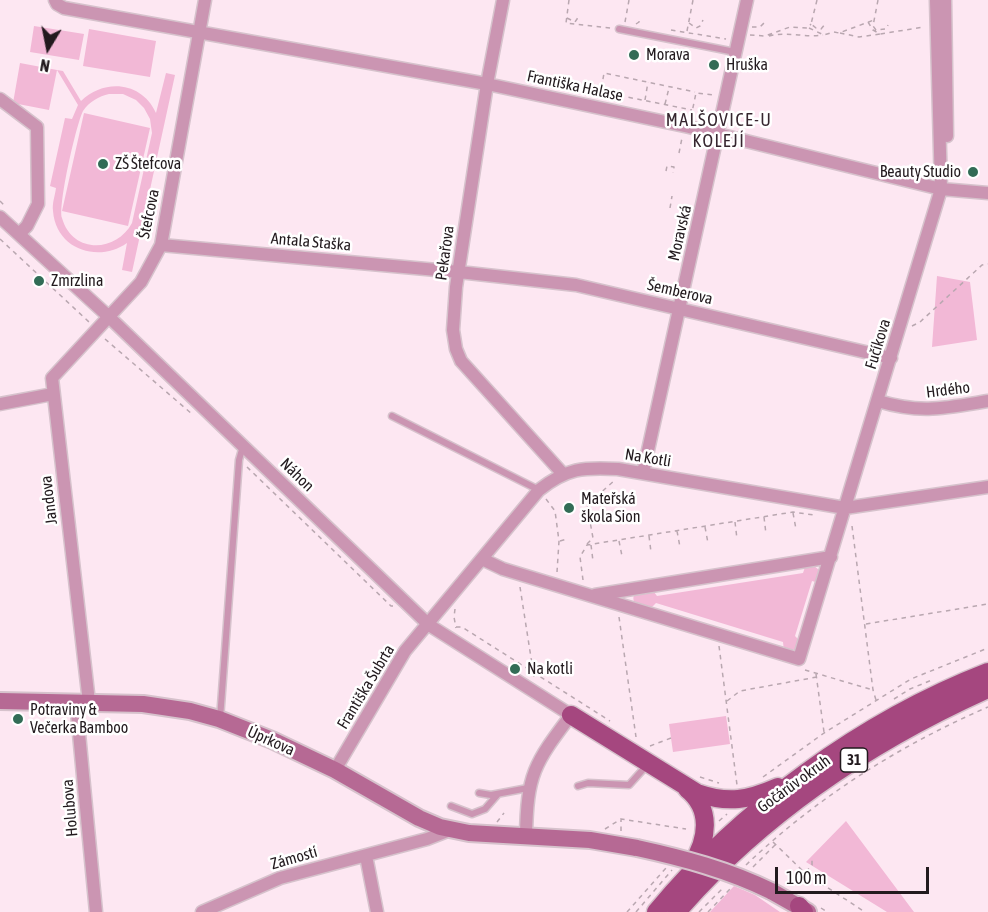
<!DOCTYPE html>
<html>
<head>
<meta charset="utf-8">
<style>
	body { margin:0 }
	#map { position:relative; width:988px; height:912px; overflow:hidden; background:#fde7f2; font-family:"Asap Condensed",sans-serif }
	canvas { display:block }
	.north { position:absolute; left:18px; top:18px; width:60px; height:60px; -webkit-text-stroke:4px #fff; paint-order:stroke; rotate:190deg; font-size:16px; font-weight:700; line-height:24px; text-align:center; color:#221a1e }
	.north::after { content:''; display:block; margin:auto; width:21px; height:27px; background:#221a1e; clip-path:polygon(50% 0,100% 100%,50% 72%,0 100%) }
	.scale { position:absolute; left:775px; top:867px; width:154px; height:27px; box-sizing:border-box; border:3px solid #221a1e; border-top:0; padding-left:8px; font-size:18px; line-height:21px; white-space:nowrap; color:#221a1e; -webkit-text-stroke:4px #fff; paint-order:stroke }
</style>
</head>
<body>
<div id="map">
<canvas width="988" height="912"></canvas>
<div class="north">N</div>
<div class="scale">100 m</div>
</div>
<script>
const c = document.querySelector('canvas').getContext('2d');
c.lineJoin = 'round';
function fillPath(path, color) {
  c.fillStyle = color;
  c.fill(path, 'evenodd');
}
function stroke(path, color, width, dash) {
  c.strokeStyle = color;
  c.lineWidth = width;
  c.lineCap = dash ? 'butt' : 'round';
  c.setLineDash(dash || []);
  c.stroke(path);
}
function write(font, color, halo, rows, align = 'center') {
  c.font = font + ' "Asap Condensed",sans-serif';
  c.lineWidth = 5;
  c.setLineDash([]);
  c.textBaseline = 'middle';
  c.strokeStyle = halo;
  c.fillStyle = color;
  for (const [text, x, y, turn = 0] of rows) {
    c.save();
    c.translate(x, y);
    c.rotate((+turn || 0) * Math.PI / 180);
    c.textAlign = isNaN(turn) ? turn : align;
    if (halo) c.strokeText(text, 0, 0);
    c.fillText(text, 0, 0);
    c.restore();
  }
}
fillPath(new Path2D(`
	M34,26L84,34L79,60L30,52Z
	M89,29L156,41L150,77L83,66Z
	M20,63L57,70L49,110L13,103Z
	M57,70L63,71L81,101C105,78 142,82 156,113L166,73L175,75L132,272L122,270L127,243C99,263 56,250 53,211C52,203 55,196 56,188L50,186L65,118L72,119L78,105ZM109,94H123L136,100L144,108L150,119L152,133L132,223C116,253 72,254 62,218C58,205 76,125 83,111C89,102 99,96 109,94Z
	M84,113L150,128L128,226L62,211Z
	M937,276L970,282L977,340L932,347Z
	M806,564L813,565L819,570V583L812,581L795,636L801,642C796,650 793,651 784,651L783,642L656,603L649,610C640,606 631,606 634,594L651,588L657,596L803,573Z
	M726,716L730,744L673,752L669,724Z
	M846,821L914,912H887L806,862Z
	M734,886L755,895L780,912H710Z`), '#f2b8d6');
const lane = new Path2D(`
	M619,29L735,52
	M392,416L539,490
	M220,719L239,460L243,446
	M578,786L588,783L629,785L648,764
	M479,793L491,795L528,788
	M451,806L472,814L485,809L498,794`);
const street = new Path2D(`
	M55,0L57,4L64,8L487,84L689,127L941,189L988,193
	M503,0L487,84L456,287L453,330L456,349L461,361L563,474
	M945,0L947,136
	M0,99L37,127L38,204L27,226L19,234
	M0,217L108,316L429,625L571,715C534,764 527,774 526,837
	M161,245L459,272L576,285L891,358
	M878,401C921,414 945,408 988,401
	M0,404L53,394
	M643,473L747,0
	M482,559L503,569L799,659L941,189L936,0
	M595,595L831,557
	M76,702L96,912
	M89,702L52,378L141,282L161,245L205,0
	M335,770L405,651L539,490C567,468 583,467 618,469L845,508L988,487
	M366,856L377,912
	M202,912L280,878L427,839L450,830`);
const secondary = new Path2D(`
	M0,701L143,704L190,711L219,719L272,740L335,770L419,818L440,827L469,833L590,840L637,848
	M771,891L808,912`);
const primary = new Path2D(`
	M571,715L697,793C729,804 748,800 778,787
	M687,789C712,809 708,839 692,864
	M799,906L804,912
	M656,912C740,810 864,720 988,672
	M677,912C762,814 870,742 988,689`);
stroke(lane, '#d6c2cc', 9);
stroke(street, '#d6c2cc', 15);
stroke(secondary, '#d6c2cc', 20);
stroke(primary, '#d6c2cc', 21);
stroke(new Path2D(`
	M569,0L566,23L611,28
	M817,0L811,24L816,28L821,29L826,23
	M878,0L873,26L876,30L886,29L888,25
	M567,18L575,22L579,16
	M625,22L629,0
	M868,22L873,30L880,34L924,27
	M689,23L696,28L700,26L703,20
	M636,24L639,22L640,18
	M752,27H760L765,22
	M809,28L824,35L834,32L839,33L874,20
	M671,30L726,39
	M687,31L693,0
	M840,33L859,37L880,34
	M750,35L765,36L790,27L808,28L811,24
	M769,36C787,31 805,38 823,35
	M602,92L692,110
	M600,97L604,73L695,92
	M645,100L648,82
	M665,104L669,88
	M691,117L696,93L714,95
	M679,153L682,138
	M666,171L667,166L674,167L673,173
	M0,201L6,207
	M670,208L672,196
	M0,239L89,322
	M912,326L920,322L982,265L988,264
	M105,339L192,414
	M247,467L391,606H393
	M546,499L555,511L559,541L557,572
	M793,513L796,529
	M764,517L766,534
	M735,522L737,539
	M852,526L873,690L876,700
	M705,527L708,543
	M677,531L680,547
	M649,536L651,552
	M560,541L567,539
	M619,541L622,556
	M587,544L593,538L587,505L615,480
	M591,545L593,561
	M583,580L580,557L587,545L793,512L814,515
	M520,587L534,677
	M455,609L454,617L456,628
	M619,617L636,737
	M866,624L988,604
	M456,627H462L610,721
	M719,646L737,785
	M805,670L873,690
	M816,674L824,732
	M894,699L910,689L932,680
	M727,701L740,691L817,677
	M650,746L671,738
	M700,777L719,783
	M763,777L824,733L911,679L988,648
	M719,821L727,814
	M497,822L504,813
	M605,829L621,819L686,829
	M621,831V820
	M773,842L805,873L865,912
	M746,865C816,798 900,745 988,707
	M753,867L775,845
	M806,872L812,865V859
	M821,908L827,912
	M627,912L666,868
	M636,912L672,870
	M699,912L724,887
	M708,912L730,889`), '#b9a7b0', 1.5, [4.5, 4.5]);
stroke(lane, '#cb95b2', 6);
stroke(street, '#cb95b2', 12);
stroke(secondary, '#b66994', 16);
stroke(primary, '#a5477f', 18);
const secondaryBridge = new Path2D(`
	M637,848C683,858 728,870 771,891`);
stroke(secondaryBridge, '#d6c2cc', 20, []);
stroke(secondaryBridge, '#b66994', 16);
for (const [x, y, r, color] of [
	[634,55,6,"#326c56"],
	[714,65,6,"#326c56"],
	[103,164,6,"#326c56"],
	[973,172,6,"#326c56"],
	[39,281,6,"#326c56"],
	[569,508,6,"#326c56"],
	[515,669,6,"#326c56"],
	[18,719,6,"#326c56"]
]) {
  const dot = new Path2D();
  dot.arc(x, y, r, 0, 2 * Math.PI);
  c.fillStyle = color;
  c.fill(dot);
  stroke(dot, '#fff', 2);
}
for (const [x, y, w] of [
	[854,760,27]
]) {
  const box = new Path2D();
  box.roundRect(x - w / 2, y - 12, w, 24, 4.5);
  c.fillStyle = '#fff';
  c.fill(box);
  stroke(box, '#221a1e', 1.5);
}
write('bold 15px', '#221a1e', null, [
	["31",854,760]
]);
write('16px', '#221a1e', '#fff', [
	["Morava",646,55],
	["Hruška",726,65],
	["ZŠ Štefcova",115,164],
	["Beauty Studio",961,172,"right"],
	["Zmrzlina",51,281],
	["Mateřská",581,499],
	["škola Sion",581,517],
	["Na kotli",527,669],
	["Potraviny &",30,710],
	["Večerka Bamboo",30,728]
], 'left');
write('16px', '#221a1e', '#fff', [
	["Františka Halase",575,86,12],
	["Štefcova",149,214,-78],
	["Moravská",680,233,-77],
	["Antala Staška",311,242,5],
	["Pekařova",445,253,-82],
	["Šemberova",680,292,13],
	["Fučíkova",878,344,-73],
	["Hrdého",948,390,-7],
	["Na Kotli",648,458,9],
	["Náhon",297,475,44],
	["Jandova",49,500,-97],
	["Františka Šubrta",366,687,-59],
	["Úprkova",271,741,24],
	["Gočárův okruh",794,784,-36],
	["Holubova",70,808,-95],
	["Zámostí",294,858,-16]
]);
c.letterSpacing = '1.5px';
write('18px', '#36262f', '#fff', [
	["MALŠOVICE-U",719,120],
	["KOLEJÍ",719,141]
]);
c.letterSpacing = '0px';
</script>
</body>
</html>
